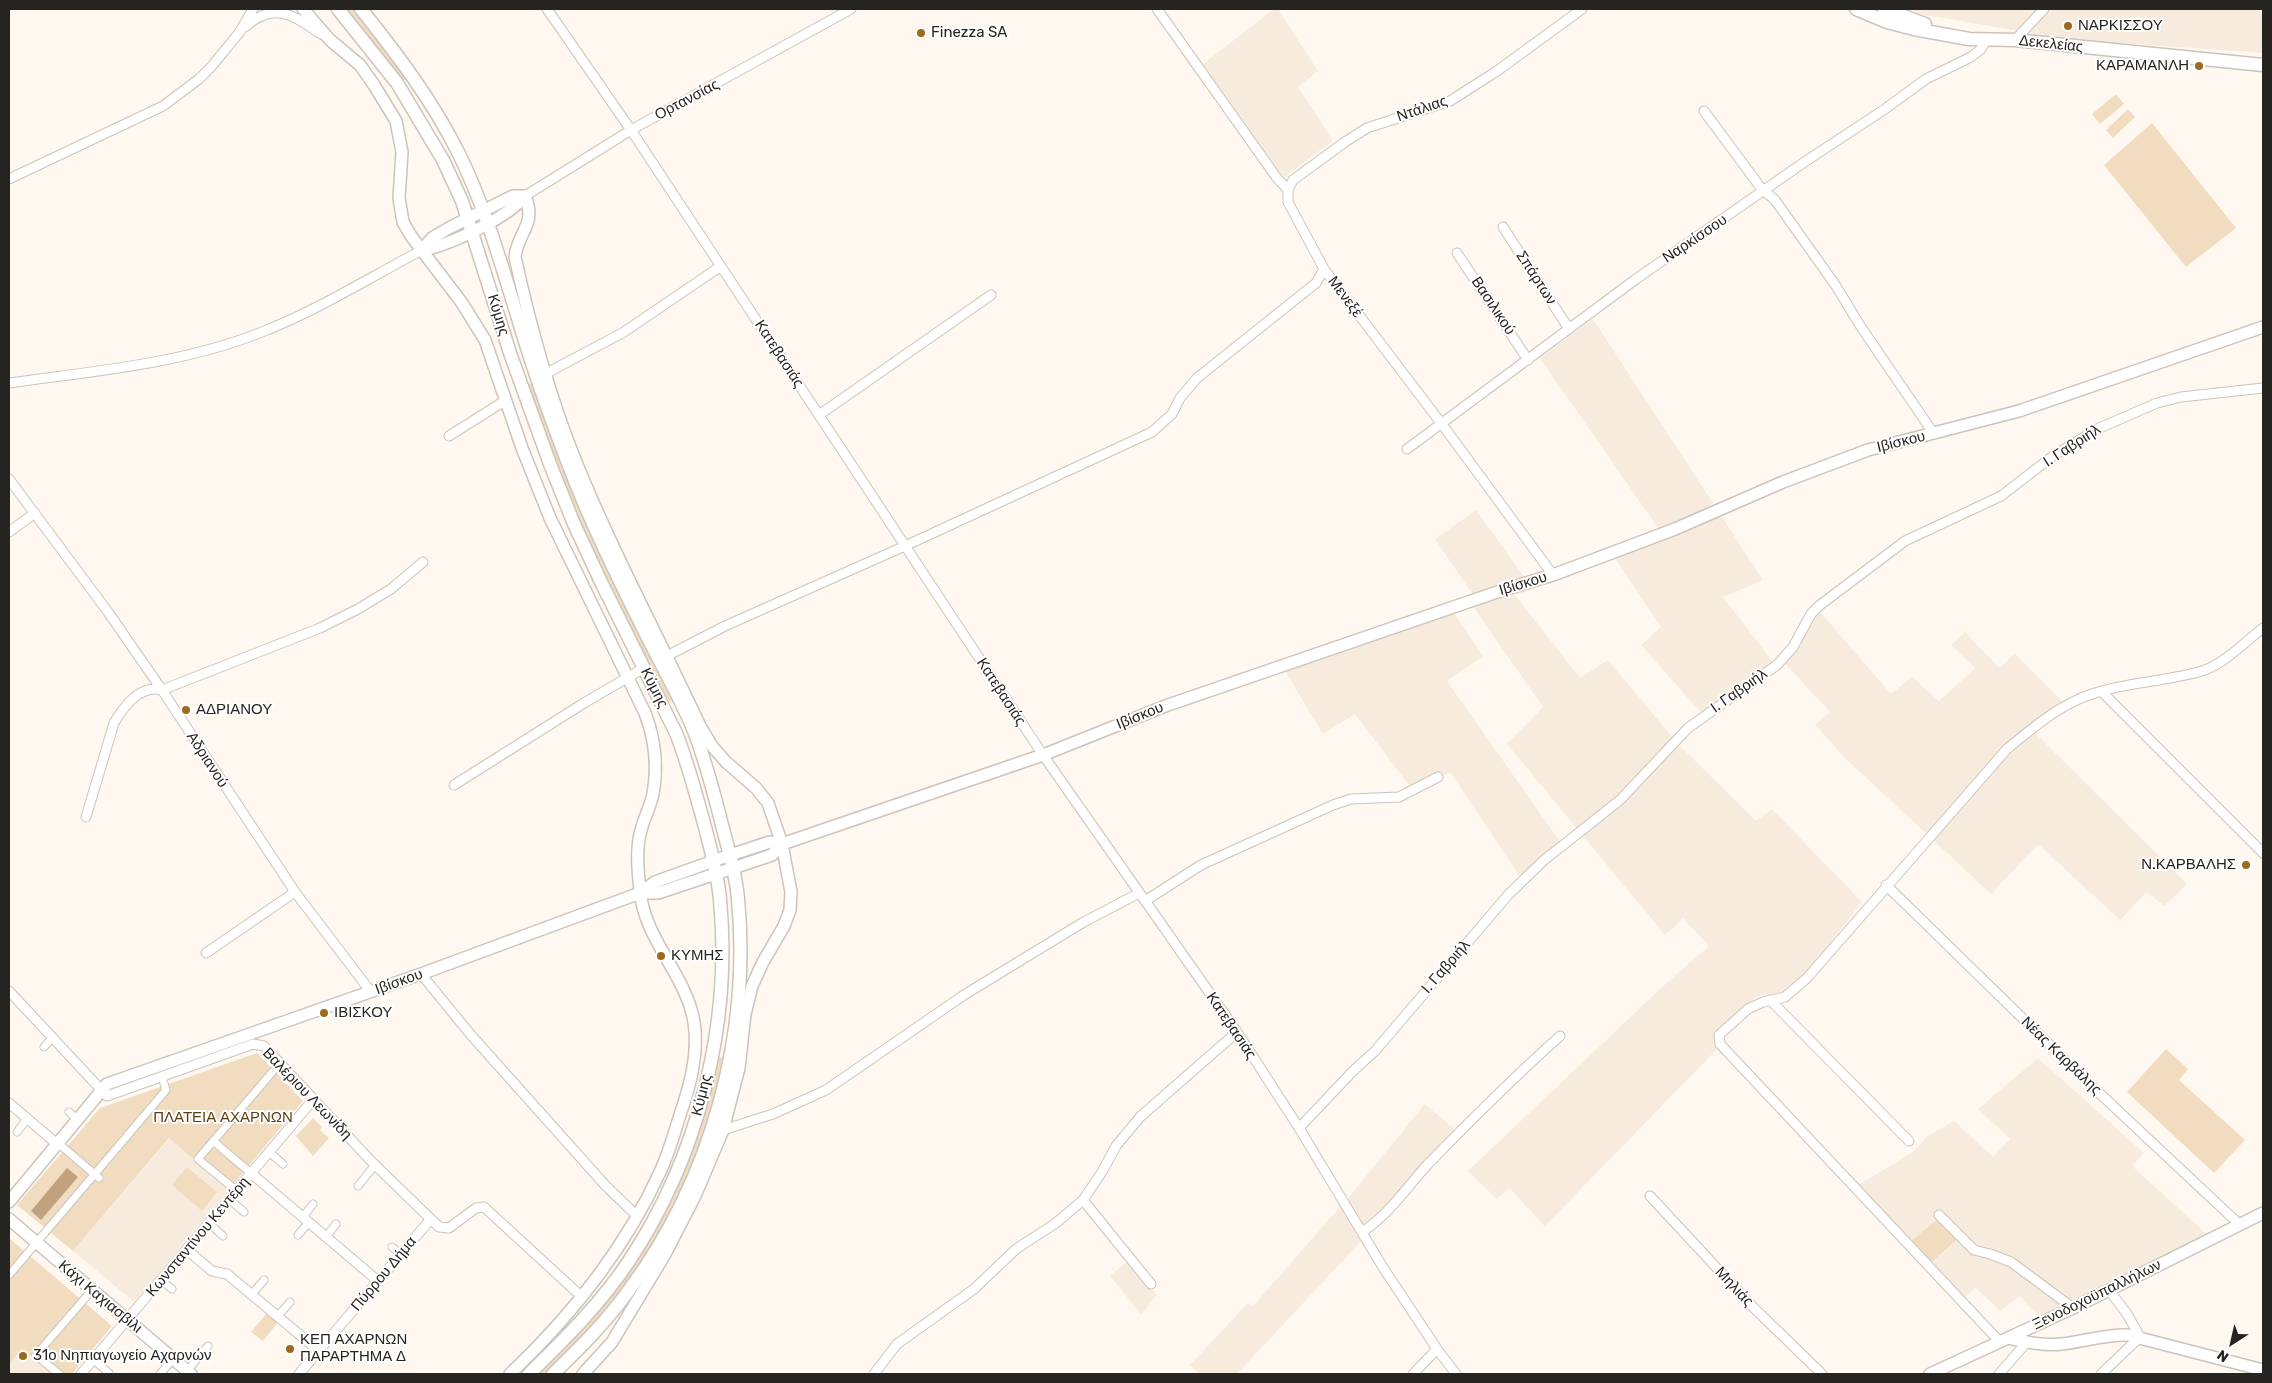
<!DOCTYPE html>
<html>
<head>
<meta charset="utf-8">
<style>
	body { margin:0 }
	#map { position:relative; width:2272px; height:1383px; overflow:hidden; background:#fff8f0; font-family:Rubik,sans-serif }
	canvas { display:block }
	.frame { position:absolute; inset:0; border:10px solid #262421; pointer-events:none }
	.north { position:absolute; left:2207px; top:1318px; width:50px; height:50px; -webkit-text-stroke:4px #fff; paint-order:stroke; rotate:215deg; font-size:14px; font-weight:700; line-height:20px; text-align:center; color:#262421 }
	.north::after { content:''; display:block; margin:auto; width:18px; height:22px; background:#262421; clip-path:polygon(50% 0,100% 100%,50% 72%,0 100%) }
</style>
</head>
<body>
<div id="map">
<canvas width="2272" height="1383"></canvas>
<div class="frame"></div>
<div class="north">N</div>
</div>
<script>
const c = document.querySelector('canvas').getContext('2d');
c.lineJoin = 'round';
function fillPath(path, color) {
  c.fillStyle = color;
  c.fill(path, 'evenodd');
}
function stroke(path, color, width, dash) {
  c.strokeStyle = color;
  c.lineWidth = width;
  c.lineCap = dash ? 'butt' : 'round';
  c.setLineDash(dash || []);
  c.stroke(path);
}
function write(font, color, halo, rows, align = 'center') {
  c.font = font + ' Rubik,sans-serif';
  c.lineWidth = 4;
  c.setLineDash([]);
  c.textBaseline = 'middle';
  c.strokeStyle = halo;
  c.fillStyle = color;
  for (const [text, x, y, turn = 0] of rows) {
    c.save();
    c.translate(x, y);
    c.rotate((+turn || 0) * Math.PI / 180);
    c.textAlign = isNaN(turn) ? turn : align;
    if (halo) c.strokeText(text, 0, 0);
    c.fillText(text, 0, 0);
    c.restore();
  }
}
fillPath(new Path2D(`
	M1274,9H1278L1318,71L1298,87L1333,141L1284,177L1203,64Z
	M1910,9H2260L2263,21V53L2065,39L1920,14Z
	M1593,319L1763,580L1723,597L1773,662L1702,714L1641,645L1661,627L1615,558L1665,538L1540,358Z
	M1476,510L1533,589L1515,595L1580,678L1608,660L1679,745L1756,821L1772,809L1862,902L1809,970L1784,994L1757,996L1716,1034L1718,1048L1545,1226L1509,1188L1497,1199L1468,1171L1660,989L1709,946L1683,918L1665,935L1507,744L1543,707L1474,608L1480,605L1435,539Z
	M1815,606L1891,694L1912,677L1939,701L1975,668L1951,645L1965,632L1999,668L2015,654L2069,708L2035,733L2187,884L2164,906L2147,892L2120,920L2038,844L1991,894L1846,759L1815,725L1830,712L1779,657L1790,645L1802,621Z
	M1454,613L1483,656L1447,681L1561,843L1522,880L1450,772L1415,793L1355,714L1323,734L1285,671Z
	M2038,1058L2144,1153L2132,1166L2210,1237L2042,1320L2020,1296L2000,1311L1976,1288L1957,1303L1925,1268L1958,1240L1905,1246L1852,1189L1913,1152L1928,1136L1954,1121L1993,1157L2010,1139L1978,1109Z
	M1425,1104L1460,1134L1380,1217L1357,1232L1362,1240L1237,1374H1200L1190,1365L1248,1303L1253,1306L1354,1191Z
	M170,1138L229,1189L134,1302L73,1251Z
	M1129,1260L1157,1295L1141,1314L1110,1276Z
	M22,1349L52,1374H9V1364Z`), '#f7ebdd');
fillPath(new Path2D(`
	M346,9H354L407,78L402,81Z
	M2116,94L2124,104L2100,124L2092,114Z
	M2128,109L2135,117L2113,138L2106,130Z
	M2152,123L2236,228L2186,267L2104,165Z
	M532,383L673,700L668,703L579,522L527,384Z
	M2166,1049L2188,1069L2179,1080L2245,1140L2214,1173L2127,1092Z
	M257,1053L303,1101L229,1189L169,1138L73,1251L17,1205L100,1108Z
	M717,1057L723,1058C708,1136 674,1223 625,1287C601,1318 573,1346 546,1374H537L672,1196L692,1150L703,1119Z
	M313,1118L322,1127L320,1130L329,1138L313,1156L296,1136Z
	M187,1167L217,1192L202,1211L172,1185Z
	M1938,1219L1958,1239L1925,1268L1905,1246Z
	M9,1238L112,1326L72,1374H52L22,1349L9,1364Z
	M267,1313L278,1322L263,1341L251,1332Z`), '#f2dcc0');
fillPath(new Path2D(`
	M67,1168L78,1177L41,1220L31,1211Z`), '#c0a37e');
const pedestrian = new Path2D(`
	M44,1047L52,1038
	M69,1112L78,1120
	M17,1132L27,1119
	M213,1141L252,1174
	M58,1143L99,1178
	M269,1152L283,1164
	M358,1186L375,1165
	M237,1191L198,1159L280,1063
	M230,1200L244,1212
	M303,1217L313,1204
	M210,1224L223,1236
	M298,1235L309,1222
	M326,1237L336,1224
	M392,1247L401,1254
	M9,1275L166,1090L162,1077
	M161,1280L172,1289
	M252,1294L264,1280
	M278,1316L290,1302
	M94,1360L109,1373
	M187,1371L208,1346
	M59,1374L36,1355L92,1290
	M160,1374L173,1359`);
const minor = new Path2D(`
	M547,9L631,130L1043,755L1237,1032L1299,1128L1384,1269L1437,1349L1456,1374
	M1157,9L1277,178L1288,190
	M245,27C274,1 293,15 321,34
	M2015,40L2044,9
	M1704,111L1761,188L1775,200L1836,286L1861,327L1934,434
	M9,179L163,106L199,79L211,67L239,33L253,9
	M525,196L631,130L851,9
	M1503,227L1569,329
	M1457,253L1528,360
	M545,374L624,332L721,266
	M9,383C94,371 182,364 262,332C318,310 369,278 422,250
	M819,415L991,295
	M449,436L506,400
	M1407,449L1636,279L1806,161L1885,109L1926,79L1971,57L1980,50L1988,38
	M9,479L108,612L162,690L295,892L371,992
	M9,532L35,513
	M1553,575L1441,423L1324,269L1288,202V190L1293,180L1345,142L1367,128L1450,101L1497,71L1582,9
	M667,656L725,626L905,546L1152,432L1172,414L1180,398L1197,378L1316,283L1324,269
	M2101,691L2263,853
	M454,785L584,703L644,668
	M86,817L114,723C124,706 140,684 162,690L320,628L358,609L391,589L423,562
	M1886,885L2096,1090L2239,1224
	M1145,901L1201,865L1333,805L1351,799L1399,797L1438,777
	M206,953L295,892
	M421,974L471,1035L605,1185L637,1216
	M9,991L107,1096L253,1044L264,1046L371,1161L439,1227L449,1228L476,1208L484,1207L582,1297
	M1770,1000L1909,1141
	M9,1103L57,1144
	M1299,1128L1353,1071L1375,1051L1508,895L1543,861L1620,800L1688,728L1777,665L1793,647L1811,614L1820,605L1905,541L2001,496L2053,456L2097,429L2157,403L2181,397L2263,388
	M723,1130L773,1114L826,1090L964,995L1082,923L1139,893
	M252,1174L378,1281
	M1650,1196L1753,1307L1822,1374
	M1083,1200L1151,1284
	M1939,1215L1974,1250L1990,1254L2011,1262L2073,1308
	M1362,1232C1389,1215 1406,1188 1428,1164C1471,1120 1514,1077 1560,1036
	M187,1250L212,1271L227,1274L319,1351
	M2000,1342L1720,1044L1719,1035L1748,1009L1763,1002L1785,997L1807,978L2007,749C2029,731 2052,711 2079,699C2118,682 2164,683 2205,670C2226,662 2245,642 2263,628
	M81,1374L313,1100
	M299,1374L430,1220
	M874,1374L897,1344L974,1289L1016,1249L1056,1223L1083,1200L1102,1172L1116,1146L1140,1117L1237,1032
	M1413,1374L1437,1349
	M1999,1374L2027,1342
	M2101,1374L2140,1337L2127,1314L2109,1290`);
const tertiary = new Path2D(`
	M303,9L330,40L360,65L374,85L396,121L402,152L399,198L403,222L411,236L462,303L485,340L522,448L550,518L645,713C655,739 658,766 653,794C650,808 643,820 640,834C636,852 638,872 640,890C644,940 686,974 694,1022C699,1053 690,1086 680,1115C674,1134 669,1153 660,1172C625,1249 571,1316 510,1374
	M525,196C537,225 518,231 515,257C530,325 548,392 574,457C611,549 658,636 700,726L712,746L726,762L756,788L768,803L782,844L791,892L790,910L784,926L763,962L752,986L745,1014L739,1068L723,1130L695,1196L664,1256L612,1342L583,1374
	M422,250L432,238L449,228L513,196H525
	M422,250C448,246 509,217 525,196
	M640,893H658L772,855L782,844
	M9,1202L107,1084L421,974L640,893L655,882L730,855L770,842L782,844L1043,755L1168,705L1503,590L1553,575L1675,529L1783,482L1868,450L2019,411L2263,327
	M9,1219L191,1374
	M2008,1338C2026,1342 2043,1346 2062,1344C2084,1342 2105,1334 2128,1335L2263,1370
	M1930,1374L2073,1308L2263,1213`);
const secondary = new Path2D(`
	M338,9L397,83L443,160L462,201L510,353L550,464L574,524L602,584L676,733C688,763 696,795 705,827C711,851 718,875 720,900C732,1025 698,1157 629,1261C601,1303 565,1339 529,1374
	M361,9C397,54 432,100 458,152C484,204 500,260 517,315C531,363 548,411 566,458C589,519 618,578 647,636C663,668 681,699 694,731C706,762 714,793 722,825C728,849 736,873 738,899C751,1035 711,1180 629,1290C607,1321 580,1348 553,1374
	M1856,9L1887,22L1914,29L1969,39L2015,40L2263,65
	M1884,9L1925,24`);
stroke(pedestrian, '#cac4bc', 9);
stroke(minor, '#cac4bc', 11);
stroke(tertiary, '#cac4bc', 14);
stroke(secondary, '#cac4bc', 15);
stroke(pedestrian, '#fff', 7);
stroke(minor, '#fff', 9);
stroke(tertiary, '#fff', 11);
stroke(secondary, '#fff', 12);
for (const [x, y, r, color] of [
	[2068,26,5,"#9c6a1e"],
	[921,33,5,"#9c6a1e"],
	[2199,66,5,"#9c6a1e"],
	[186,710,5,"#9c6a1e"],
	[2246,865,5,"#9c6a1e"],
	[661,956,5,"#9c6a1e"],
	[324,1013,5,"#9c6a1e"],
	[290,1349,5,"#9c6a1e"],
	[23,1356,5,"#9c6a1e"]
]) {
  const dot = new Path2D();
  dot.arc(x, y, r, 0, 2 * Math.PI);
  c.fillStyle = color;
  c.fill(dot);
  stroke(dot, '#fff', 2);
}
write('15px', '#262421', '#fff', [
	["ΝΑΡΚΙΣΣΟΥ",2078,26],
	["Finezza SA",931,33],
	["ΚΑΡΑΜΑΝΛΗ",2189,66,"right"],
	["ΑΔΡΙΑΝΟΥ",196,710],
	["Ν.ΚΑΡΒΑΛΗΣ",2236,865,"right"],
	["ΚΥΜΗΣ",671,956],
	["ΙΒΙΣΚΟΥ",334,1013],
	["ΚΕΠ ΑΧΑΡΝΩΝ",300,1340],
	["ΠΑΡΑΡΤΗΜΑ Δ",300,1357],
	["31ο Νηπιαγωγείο Αχαρνών",33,1356]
], 'left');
write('15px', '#262421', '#fff', [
	["Δεκελείας",2051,44,6],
	["Ορτανσίας",687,100,-28],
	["Ντάλιας",1422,109,-19],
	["Ναρκίσσου",1695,239,-34],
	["Σπάρτων",1536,278,57],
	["Μενεξέ",1345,297,53],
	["Βασιλικού",1493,306,56],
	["Κύμης",498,315,73],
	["Κατεβασιάς",779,354,57],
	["Ιβίσκου",1901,442,-14],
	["Ι. Γαβριήλ",2072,446,-33],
	["Ιβίσκου",1523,584,-17],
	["Κύμης",654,688,63],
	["Ι. Γαβριήλ",1739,691,-35],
	["Κατεβασιάς",1001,692,57],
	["Ιβίσκου",1140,716,-22],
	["Αδριανού",207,760,57],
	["Ι. Γαβριήλ",1446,967,-49],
	["Ιβίσκου",399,982,-20],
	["Κατεβασιάς",1231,1026,56],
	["Νέας Καρβάλης",2061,1056,44],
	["Βαλέριου Λεωνίδη",307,1094,46],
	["Κύμης",702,1095,-76],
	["Κωνσταντίνου Κεντέρη",198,1237,-50],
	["Πύρρου Δήμα",384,1274,-50],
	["Μηλιάς",1734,1287,47],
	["Ξενοδοχοϋπαλλήλων",2097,1295,-26],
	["Κάχι Καχιασβίλι",100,1297,40]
]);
write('15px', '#5c3e11', '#fff', [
	["ΠΛΑΤΕΙΑ ΑΧΑΡΝΩΝ",223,1118]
]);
</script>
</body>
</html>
